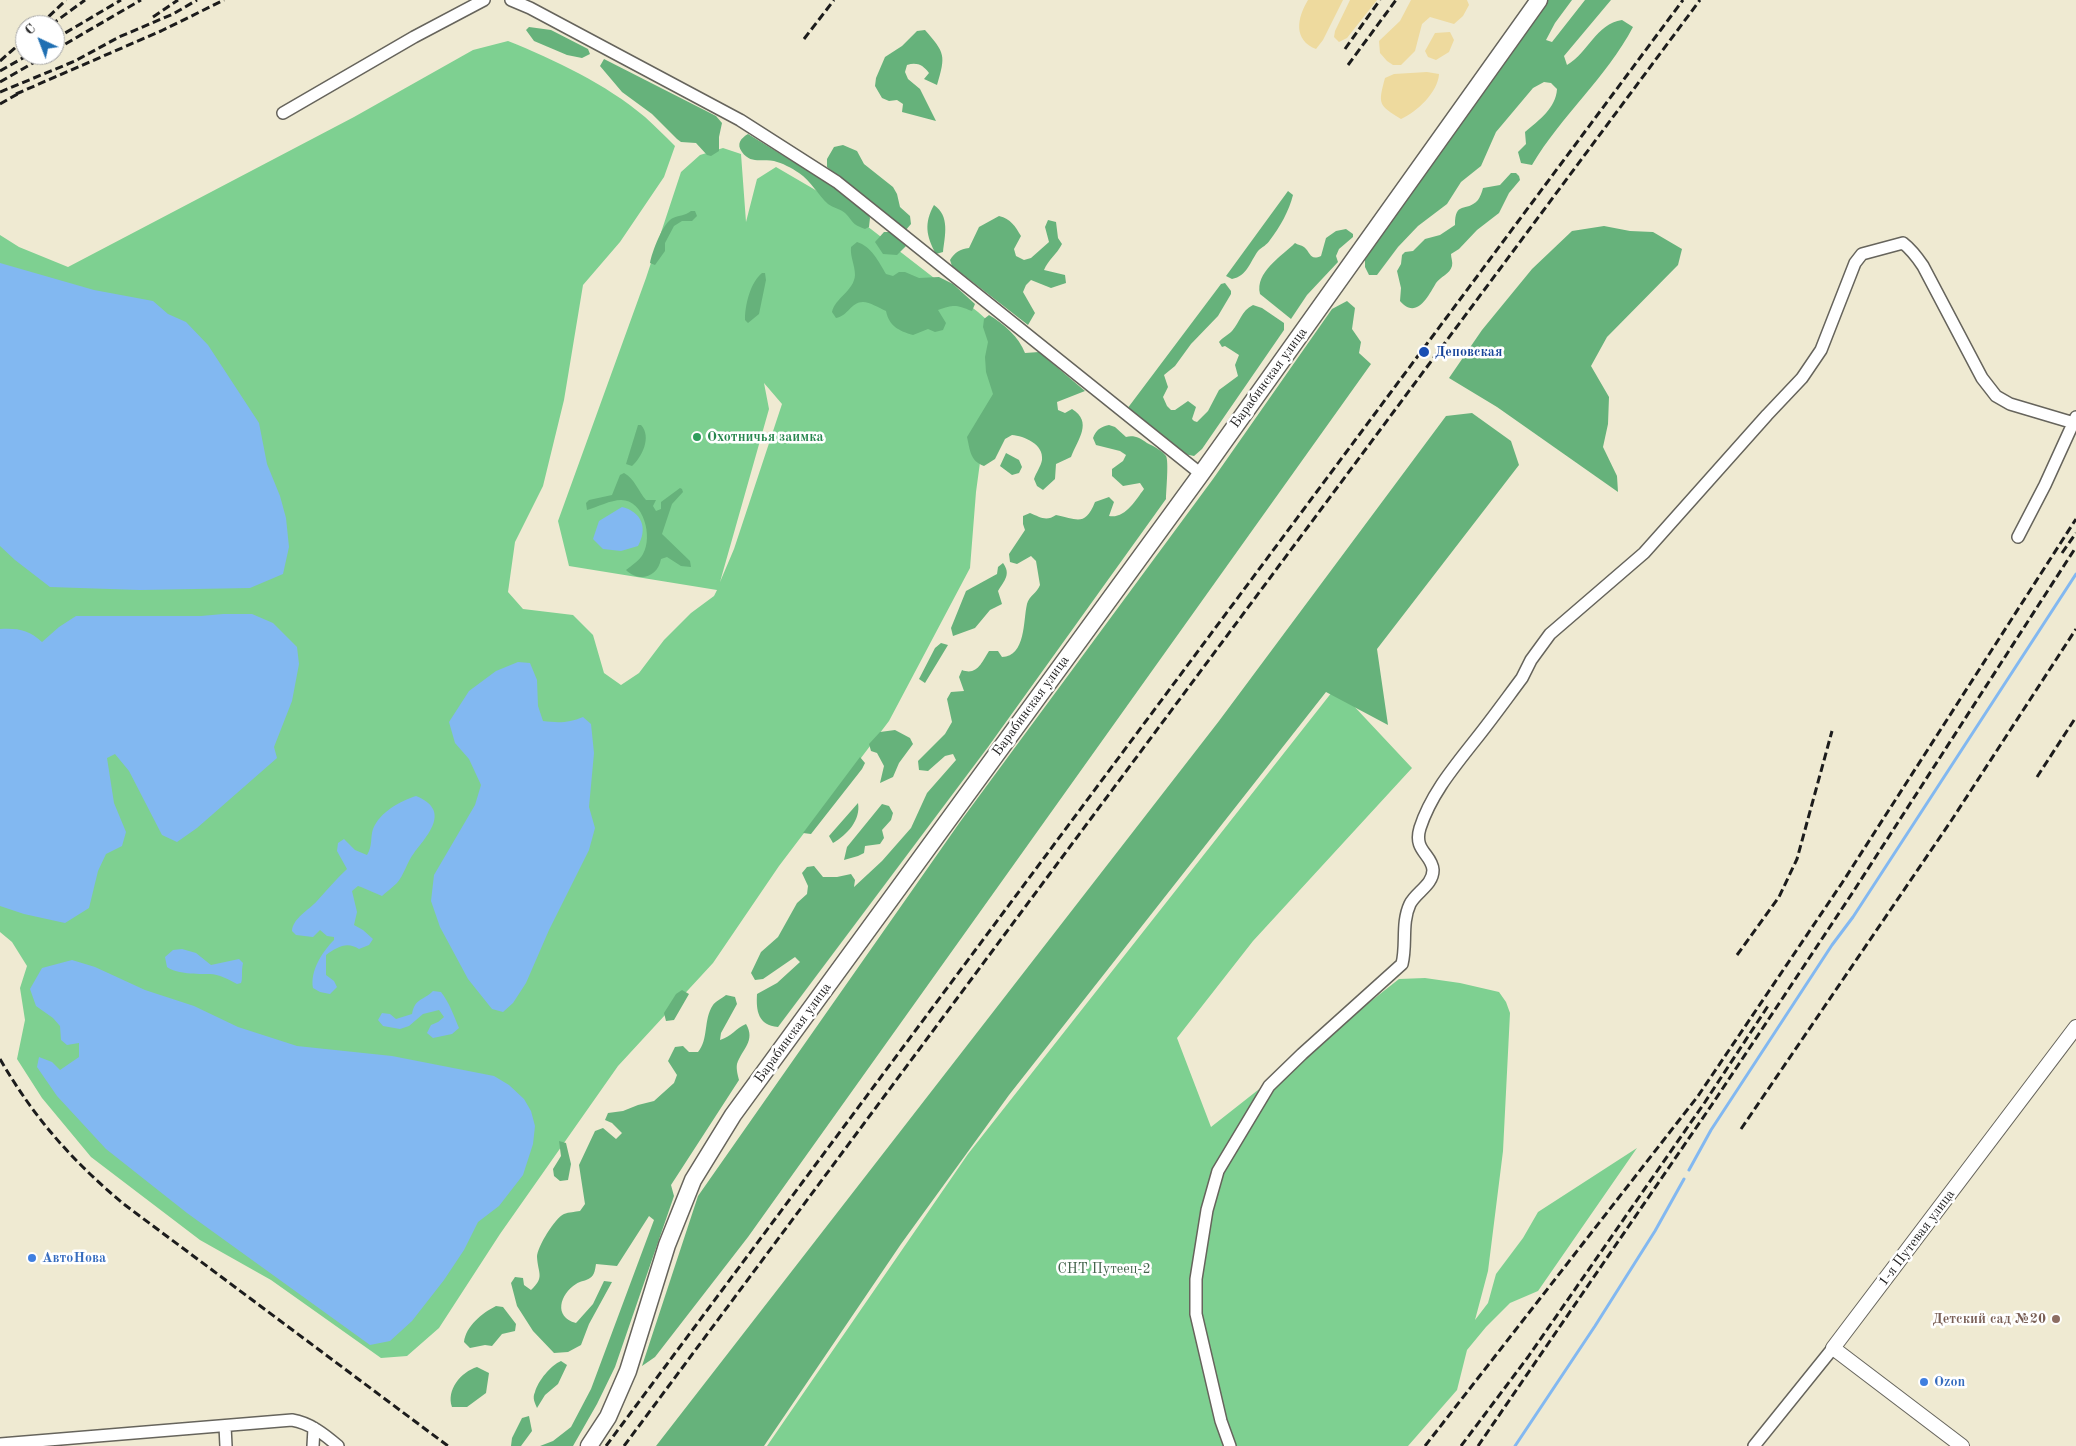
<!DOCTYPE html>
<html>
<head>
<meta charset="utf-8">
<style>
	body { margin:0 }
	#map { position:relative; width:2076px; height:1446px; overflow:hidden; background:#efead2; font-family:"Old Standard TT",serif }
	canvas { display:block }
	.north { position:absolute; left:15px; top:15px; width:50px; height:50px; box-sizing:border-box; background:#fff; border:1px solid #a4a4a4; border-radius:50%; rotate:317deg; font-size:14px; font-weight:700; line-height:20px; text-align:center; color:#1c1c1c }
	.north::after { content:''; display:block; margin:auto; width:18px; height:22px; background:#1f6fb2; clip-path:polygon(50% 0,100% 100%,50% 72%,0 100%) }
</style>
</head>
<body>
<div id="map">
<canvas width="2076" height="1446"></canvas>
<div class="north">С</div>
</div>
<script>
const c = document.querySelector('canvas').getContext('2d');
c.lineJoin = 'round';
function fillPath(path, color) {
  c.fillStyle = color;
  c.fill(path, 'evenodd');
}
function stroke(path, color, width, dash) {
  c.strokeStyle = color;
  c.lineWidth = width;
  c.lineCap = dash ? 'butt' : 'round';
  c.setLineDash(dash || []);
  c.stroke(path);
}
function write(font, color, halo, rows, align = 'center') {
  c.font = font + ' "Old Standard TT",serif';
  c.lineWidth = 5;
  c.setLineDash([]);
  c.textBaseline = 'middle';
  c.strokeStyle = halo;
  c.fillStyle = color;
  for (const [text, x, y, turn = 0] of rows) {
    c.save();
    c.translate(x, y);
    c.rotate((+turn || 0) * Math.PI / 180);
    c.textAlign = isNaN(turn) ? turn : align;
    if (halo) c.strokeText(text, 0, 0);
    c.fillText(text, 0, 0);
    c.restore();
  }
}
fillPath(new Path2D(`
	M508,41C555,60 606,84 645,117C655,126 665,136 675,146L664,177L620,242L583,285L564,400L543,486L515,542L508,592L523,609L573,615L593,635L604,673L621,685L639,673L664,640L691,613L714,596L717,590L569,566L558,521L646,278L681,172L700,155L723,148L741,154L746,222L757,179L776,167L836,202L978,312L1006,337L1012,373L984,433L976,492L970,568L889,721L779,866L713,963L618,1066L500,1234L439,1328L407,1356L381,1358L271,1280L200,1240L91,1157L42,1098L17,1059L25,1020L20,988L27,966L12,942L0,932V235L19,247L68,267L354,117L473,50ZM764,383L782,404L734,549L720,582L769,409Z
	M1336,687L1412,768L1253,941L1177,1038L1211,1127L1399,979L1425,978L1460,983L1499,992L1506,1002L1510,1013L1503,1151L1488,1271L1475,1320L1488,1303L1496,1274L1523,1238L1538,1212L1637,1148L1538,1291L1510,1303L1486,1327L1467,1350L1457,1390L1408,1446H767L968,1154Z`), '#7ed091');
fillPath(new Path2D(`
	M1548,0H1572L1555,23L1546,40L1552,42L1585,0H1611L1564,56L1567,65C1588,53 1596,24 1622,20L1633,27C1606,78 1561,116 1532,165L1521,163L1518,152L1526,144L1525,132C1539,120 1556,108 1557,89L1551,83L1544,82L1533,88L1496,132L1481,166L1461,182L1447,204L1418,226L1398,247L1377,275H1369L1365,267V257Z
	M529,27L551,30L588,49L590,54L582,58L567,55L534,41L526,30Z
	M925,30C945,53 946,55 937,85L924,79L929,73C923,65 917,62 907,65L905,72L908,79L920,89L936,121L902,112L903,104L897,100L889,101L882,98L875,86L876,78L885,57L902,46L917,31Z
	M604,59L716,116L722,123L719,137V151L711,156L707,155L696,143L681,142L677,139L652,114L622,92L600,66Z
	M748,134L841,191L868,213L870,218L869,227L865,229C850,223 855,223 845,213C841,209 833,208 828,204C818,195 811,181 799,173C792,168 782,163 774,161C764,158 751,165 742,152C736,144 741,138 748,134Z
	M843,145L857,151L864,164L893,187L897,194L900,207L910,216L911,224L905,231L827,167V159L834,147Z
	M1511,173H1516L1519,176L1520,180L1509,193L1499,213L1477,230L1459,249L1451,254C1451,258 1453,262 1452,266C1450,274 1440,277 1436,283C1428,297 1416,320 1400,301L1401,288L1397,271L1401,264L1402,255L1405,252L1413,251L1425,239L1440,235L1455,225C1455,200 1466,213 1478,200C1480,197 1482,192 1483,188L1500,185Z
	M1288,191L1293,195C1289,211 1280,227 1270,240C1267,245 1262,247 1258,251C1250,262 1247,276 1232,279L1226,276Z
	M934,205C950,216 945,235 943,252L936,254C926,236 924,223 934,205Z
	M691,211H695L697,216L692,221H682L674,226L665,243V251L655,265L650,263C652,252 663,222 673,218C680,215 685,216 691,211Z
	M999,216C1011,219 1015,226 1021,236L1014,249L1016,256L1024,260L1031,258L1049,242L1045,227L1048,220L1056,222L1058,238L1062,244C1057,254 1048,260 1044,270L1065,275L1066,283L1051,288L1031,280L1026,285L1023,292L1035,313L1028,325L952,266L950,260C955,252 960,249 969,248L979,227Z
	M1604,226L1630,231L1653,232L1682,249L1678,265L1607,337L1591,366L1609,397L1608,424L1603,447L1617,476L1618,492L1497,407L1449,378L1482,330L1532,269L1572,231Z
	M1346,229L1353,234V237L1339,249L1336,256L1338,262L1307,295L1291,319L1260,294C1255,272 1281,257 1295,243C1298,245 1301,245 1304,247C1311,253 1310,261 1321,256L1326,238L1336,231Z
	M884,232H890L906,246L897,255L883,254L875,242Z
	M857,242C871,246 879,262 886,274L893,276L899,272H905L919,278L939,277L953,284L975,304L972,311C956,305 955,304 938,310L946,323L943,330L935,332L928,329L913,335C899,331 889,326 886,311C879,308 870,302 863,302C851,302 848,316 836,318L832,312C835,298 854,291 855,275C855,265 850,257 851,247Z
	M762,273H765L766,280L759,314L748,323L745,320C745,305 750,283 762,273Z
	M1225,283L1231,291V294L1218,316L1191,344L1175,366L1164,375L1168,387L1163,397L1167,406L1171,410H1175L1188,401L1196,407L1192,419L1194,421L1197,422L1208,411L1219,390L1238,376L1235,365L1239,355L1225,346L1222,347L1219,342C1223,337 1228,335 1232,331C1240,322 1241,311 1253,305L1262,308L1284,323V330L1202,449L1194,456L1184,454L1127,409L1221,284Z
	M1347,301L1355,308L1352,329L1361,342L1359,353L1371,364L748,1237L655,1357L642,1366L698,1196L960,822L1213,479L1332,309Z
	M989,315C1004,324 1019,337 1025,353L1039,352L1085,391L1057,402L1058,410L1065,413L1072,409C1093,422 1078,439 1071,457L1056,464L1055,479L1043,490L1037,486L1034,479C1036,473 1041,466 1042,460C1044,444 1024,436 1012,435L1005,439L995,459L984,466C970,461 970,450 967,437L993,394L986,372L985,357L988,342L983,327L984,319Z
	M1472,413L1511,441L1519,465L1377,649L1388,725L1326,692L1009,1095L901,1244L764,1446H656L1219,721L1446,416Z
	M638,425H641C652,437 642,457 632,466L626,464Z
	M1109,425L1115,427L1126,437C1134,435 1140,438 1147,443C1153,446 1163,451 1166,456C1169,461 1166,491 1166,499L988,747L778,1027C758,1025 756,1011 757,994L777,983L800,962L795,957L763,979L755,980L751,973L761,952L778,937L797,903L807,894L808,886L802,873L807,867L814,866L823,877H837L851,874L855,880L854,887L882,861L911,828L927,793L956,760L953,754L945,756L928,771L919,770L918,761L945,734L952,722L947,699L951,692L964,691L959,677L962,670C977,676 982,662 989,651H998L1002,657C1026,656 1023,621 1027,604C1029,596 1037,593 1040,585L1036,561L1031,556L1017,564L1010,562L1009,554L1025,530L1023,524V516L1030,513C1040,517 1046,522 1056,515C1077,519 1085,527 1095,502L1109,497L1114,502L1109,516C1125,519 1135,501 1144,489L1140,483L1123,486L1112,476V469L1123,461L1126,455L1120,451L1096,445L1093,438C1096,430 1100,427 1109,425Z
	M1006,453L1019,460L1022,467L1019,473L1012,475L1000,466Z
	M624,473C635,479 638,491 646,500H656L653,506L656,511L661,509V502L680,488L682,489L683,492L672,504L662,534L690,561L691,567L681,566L667,557L661,559C658,577 639,583 626,570C631,566 640,560 643,554C653,537 644,500 621,500C611,500 597,507 587,510L586,503L589,500L612,495L620,475Z
	M1003,563C1011,574 1005,580 998,591L1002,604L990,610L975,628L953,636L951,628L966,591L997,574L998,567Z
	M941,643L948,645L925,683L919,679L935,648Z
	M895,730L910,738L913,744L899,763L893,777L880,783L884,766L877,753L871,751L869,744L880,732Z
	M860,757L865,763L862,769L811,834L803,833Z
	M858,803C861,820 847,835 833,843L829,836Z
	M882,804L889,806L893,813L891,820L882,830L884,838L880,844L865,846L864,853L858,856L844,860L847,847Z
	M682,990L689,994L674,1020L666,1021L664,1013L676,994Z
	M726,995L735,997L737,1004L721,1033L720,1040C731,1037 736,1028 746,1024C756,1041 742,1049 737,1064C736,1069 738,1076 739,1080L671,1185L674,1196L615,1367L597,1404L573,1446H540L553,1441L571,1427L591,1389L654,1220L649,1216L617,1266L596,1264C595,1269 595,1275 590,1278C586,1281 580,1281 576,1284C560,1294 553,1317 576,1323L593,1304L604,1281L612,1282L589,1324L581,1345L568,1352L554,1353L533,1331L517,1306L511,1283L515,1277L523,1278L524,1285L531,1290C545,1277 538,1274 537,1257C537,1247 555,1218 564,1214C569,1212 575,1212 580,1211L585,1204L579,1165L595,1131L603,1128L616,1139L622,1133L612,1123L605,1120L608,1113L623,1111L638,1105L654,1101L674,1083L677,1075L668,1061L675,1047L683,1046L689,1052H698C709,1039 703,1020 713,1005C715,1002 722,998 726,995Z
	M559,1141L566,1143L571,1164L568,1180L560,1181L554,1176L553,1169L561,1156Z
	M496,1306L503,1307L516,1324L515,1331L502,1334L492,1346L485,1345L470,1348L464,1342C466,1326 482,1313 496,1306Z
	M561,1361L567,1365L558,1384L545,1395L537,1408C535,1403 532,1398 535,1392C538,1381 551,1365 561,1361Z
	M477,1367L489,1373L486,1393L467,1407H452C446,1390 461,1372 477,1367Z
	M529,1416L532,1431L521,1446H511L512,1438L522,1418Z`), '#66b27b');
fillPath(new Path2D(`
	M1308,0H1343L1323,40L1316,49C1293,40 1297,18 1308,0Z
	M1350,0H1377L1347,38L1339,42L1334,37L1335,31Z
	M1411,0H1467L1469,5L1463,16L1454,24L1430,17L1422,24L1415,51L1401,65H1393L1387,61L1380,53L1379,41L1400,21Z
	M1450,32L1454,40L1449,52L1436,60L1428,57L1425,51L1435,33Z
	M1427,72L1439,74C1438,92 1417,112 1401,119C1378,105 1378,104 1385,78L1394,74Z`), '#eeda9e');
fillPath(new Path2D(`
	M0,263L94,290L153,301L168,314L186,322L208,345L259,423L267,464L280,496L286,518L289,547L283,574L250,588L140,590L50,587L15,560L0,546Z
	M622,507C642,512 648,528 638,546L621,551L603,549L593,539L599,521Z
	M223,614H252L273,623L297,647L299,664L292,701L274,747L277,758L197,828L177,842L162,835L129,771L115,754L107,758L114,803L126,832L122,846L106,854L98,871L89,908L65,923L24,914L0,906V629C18,628 29,630 42,642L59,627L76,616H201Z
	M518,662L530,663L537,680L538,706L543,721C558,723 569,723 583,717L591,724L594,753L589,807L595,828L589,850L549,930L526,983L513,1003L503,1012L492,1009L468,979L440,927L431,901L434,875L475,805L481,785L469,759L455,743L449,722L469,691L496,671Z
	M416,796C451,810 429,834 414,853C407,862 404,875 397,883C392,888 386,892 382,896L361,887L358,886L352,891L357,912L354,925L363,930L373,939L369,945L359,949C347,941 337,947 326,955V975L334,981L337,987L330,994L320,992L313,988C310,971 322,952 334,940V937L327,936L320,930L313,937L296,935L292,931C293,918 309,910 317,901C327,890 336,879 347,869L337,851L338,843L344,839L355,850L367,855C373,845 370,838 373,829C380,812 400,801 416,796Z
	M182,949L196,953L211,965L239,959L243,963C241,972 243,978 241,983L237,984C230,980 218,974 210,974C198,974 176,974 167,967L165,957L173,950Z
	M72,960L95,967L145,990L194,1006L238,1027L297,1046L392,1056L494,1076L509,1085L524,1099L531,1111L535,1126L533,1144L523,1175L499,1206L478,1222L464,1250L444,1280L412,1321L390,1341L370,1345L187,1213L106,1149L57,1096L37,1067L39,1057L52,1062L60,1070L79,1057V1043L67,1045L61,1040L60,1026L53,1018L36,1006L30,989L42,968Z
	M433,991L441,992C449,1002 454,1016 459,1028L452,1034L433,1038L427,1033L431,1025L438,1022L444,1017L439,1010L423,1014L409,1026L400,1029L383,1026L378,1020L382,1013L390,1014L396,1019L412,1014C415,998 423,1001 433,991Z`), '#82b8f1');
stroke(new Path2D(`
	M1689,1170L1711,1130L1832,945L1853,917L2076,574
	M1515,1446L1595,1326L1655,1231L1684,1179`), '#82b8f1', 3);
const minor = new Path2D(`
	M511,0L530,8L740,120L837,182L1201,474
	M283,113L414,37L484,0
	M2018,537L2045,485L2076,417
	M225,1426L226,1446
	M0,1444L292,1420C310,1423 324,1434 338,1446
	M313,1446L314,1428
	M1230,1446L1221,1421L1196,1314V1279L1207,1210L1218,1171L1269,1086L1302,1054L1402,964C1407,945 1401,923 1410,904C1416,892 1433,885 1433,870C1432,854 1413,851 1420,828C1431,794 1454,767 1476,739C1492,719 1507,698 1522,678L1531,660L1550,634L1644,553L1767,415L1802,378L1821,350L1855,263L1862,254L1903,243C1912,250 1917,257 1923,266L1982,378L1996,396L2010,404L2074,423
	M1754,1446L1833,1348`);
const tertiary = new Path2D(`
	M1962,1446L1833,1348L2076,1027`);
const secondary = new Path2D(`
	M589,1446L608,1417L628,1371L667,1245L693,1180L733,1115L1201,474L1539,0`);
stroke(minor, '#66645c', 14);
stroke(tertiary, '#66645c', 16);
stroke(secondary, '#66645c', 19);
stroke(minor, '#fff', 11);
stroke(tertiary, '#fff', 14);
stroke(secondary, '#fff', 16);
stroke(new Path2D(`
	M153,17L178,0
	M40,25L66,0
	M51,25L85,0
	M55,39L121,0
	M804,39L834,0
	M1345,49L1380,0
	M55,50L141,0
	M0,61L25,39
	M1348,65L1396,0
	M0,71L28,55
	M0,82L47,55
	M0,92L75,61L119,37L173,14L197,0
	M16,94L161,31L224,0
	M0,104L21,92
	M2062,553L2076,533
	M2037,777L2076,717
	M1737,955L1779,897L1797,859L1832,731
	M0,1059C34,1118 73,1162 125,1205L448,1446
	M1741,1129L1951,821L2076,629
	M606,1446L1683,0
	M624,1446L1700,0
	M1425,1446L1698,1096L1842,883L2076,519
	M1461,1446L1528,1357L1705,1102L1768,1006
	M1478,1446L1711,1106L1853,892L2076,547`), '#1c1c1c', 3, [8, 4]);
for (const [x, y, r, color] of [
	[1424,352,6,"#1a4fb4"],
	[697,437,5,"#2e9e5b"],
	[32,1258,5,"#3f7fe0"],
	[2056,1319,5,"#8d6e63"],
	[1924,1382,5,"#3f7fe0"]
]) {
  const dot = new Path2D();
  dot.arc(x, y, r, 0, 2 * Math.PI);
  c.fillStyle = color;
  c.fill(dot);
  stroke(dot, '#fff', 2);
}
write('bold 14px', '#164399', '#fff', [
	["Деповская",1435,352]
], 'left');
write('14px', '#1c1c1c', '#fff', [
	["Барабинская улица",1269,378,-54],
	["Барабинская улица",1031,706,-54],
	["Барабинская улица",793,1033,-54],
	["1-я Путевая улица",1917,1238,-53]
]);
write('bold 14px', '#27864d', '#fff', [
	["Охотничья заимка",707,437]
], 'left');
write('bold 14px', '#366cbe', '#fff', [
	["АвтоНова",42,1258],
	["Ozon",1934,1382]
], 'left');
write('14px', '#43644b', '#fff', [
	["СНТ Путеец-2",1104,1269]
]);
write('bold 14px', '#785e54', '#fff', [
	["Детский сад №20",2046,1319]
], 'right');
</script>
</body>
</html>
